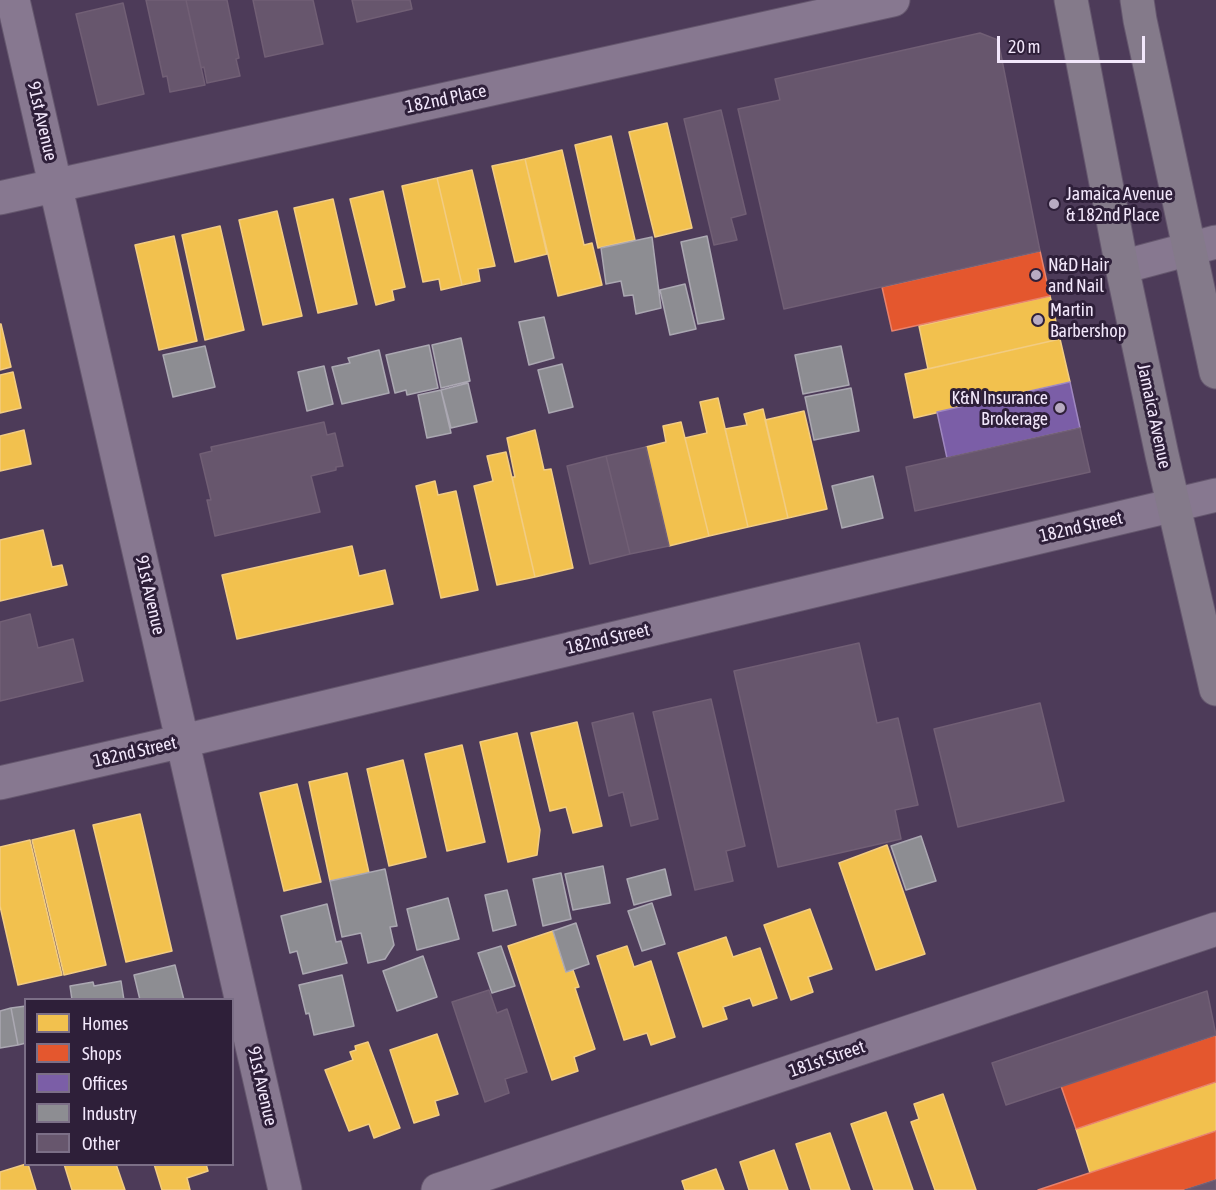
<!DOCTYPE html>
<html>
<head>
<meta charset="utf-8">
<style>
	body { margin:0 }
	#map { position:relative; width:1216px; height:1190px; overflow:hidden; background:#4d3b59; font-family:"Asap Condensed",sans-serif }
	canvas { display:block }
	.legend { position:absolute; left:24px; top:998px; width:210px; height:168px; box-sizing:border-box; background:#2e1f39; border:2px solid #7c6f87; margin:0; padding:8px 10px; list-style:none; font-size:18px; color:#f2e7fb }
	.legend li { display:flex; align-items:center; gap:12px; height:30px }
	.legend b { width:30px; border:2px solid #7c6f87 }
	.scale { position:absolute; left:997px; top:36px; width:148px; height:27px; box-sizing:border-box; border:3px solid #f2e7fb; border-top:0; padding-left:8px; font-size:18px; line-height:21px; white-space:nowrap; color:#f2e7fb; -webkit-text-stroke:4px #2e1f39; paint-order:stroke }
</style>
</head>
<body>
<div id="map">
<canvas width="1216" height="1190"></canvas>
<ul class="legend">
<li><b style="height:16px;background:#f2c14e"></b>Homes</li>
<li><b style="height:16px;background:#e4572e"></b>Shops</li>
<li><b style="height:16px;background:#7b5ea7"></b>Offices</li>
<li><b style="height:16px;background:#8d8d92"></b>Industry</li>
<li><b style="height:16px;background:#67566d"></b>Other</li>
</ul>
<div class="scale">20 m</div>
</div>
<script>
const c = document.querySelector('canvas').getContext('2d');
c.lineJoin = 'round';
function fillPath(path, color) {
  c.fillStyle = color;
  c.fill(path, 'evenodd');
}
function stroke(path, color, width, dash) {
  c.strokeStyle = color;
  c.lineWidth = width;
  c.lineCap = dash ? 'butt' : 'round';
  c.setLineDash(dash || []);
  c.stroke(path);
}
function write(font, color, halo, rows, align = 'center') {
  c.font = font + ' "Asap Condensed",sans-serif';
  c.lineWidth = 6;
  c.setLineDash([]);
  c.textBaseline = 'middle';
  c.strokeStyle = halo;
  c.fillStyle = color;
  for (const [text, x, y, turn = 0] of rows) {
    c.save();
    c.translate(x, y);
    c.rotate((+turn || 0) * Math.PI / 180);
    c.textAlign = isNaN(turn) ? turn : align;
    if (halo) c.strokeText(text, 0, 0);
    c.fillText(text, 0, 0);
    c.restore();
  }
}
const homes = new Path2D(`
	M667,123L692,228L655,237L629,132Z
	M611,136L635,240L598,248L575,145Z
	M562,150L584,245L592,243L602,285L558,296L525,159Z
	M525,159L547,254L515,262L492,166Z
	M472,170L495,266L478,269L480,281L462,285L437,178Z
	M437,178L462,285L441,290L439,279L423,282L402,186Z
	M383,191L405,287L392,290L394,300L376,305L350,199Z
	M333,199L357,304L318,313L294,208Z
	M277,211L302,316L263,325L239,220Z
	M220,226L244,330L205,340L182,235Z
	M174,236L197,341L159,350L135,245Z
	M1050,296L1060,339L928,369L919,326Z
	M0,324H1L11,367L0,370Z
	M1060,339L1070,382L914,418L905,374Z
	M13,372L21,408L0,413V375Z
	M718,398L748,527L709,536L685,438L707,433L700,402Z
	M763,409L788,518L748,527L725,429L747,425L744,414Z
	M804,411L827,509L788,518L765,420Z
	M681,422L709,536L669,546L646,447L666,442L663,426Z
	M24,430L31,464L0,471V436Z
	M535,430L544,470L551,469L573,568L535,577L512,477H515L507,438Z
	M506,452L535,577L497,585L474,486L493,481L487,456Z
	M435,481L438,495L456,491L478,590L441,598L416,486Z
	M43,530L52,567L62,565L67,585L0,601V540Z
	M352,546L359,576L385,570L393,604L237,639L222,575Z
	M577,722L602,826L573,833L566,807L550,811L531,733Z
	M517,733L540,830L537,855L508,862L480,742Z
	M462,745L485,842L447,851L425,754Z
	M403,760L426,857L389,866L367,769Z
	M347,773L369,873L330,881L309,782Z
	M297,784L321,882L284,891L260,793Z
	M140,814L172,951L126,962L93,825Z
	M74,830L106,965L64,975L32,840Z
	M30,840L62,975L18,985L0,906V847Z
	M887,845L925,954L876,970L839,863Z
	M810,909L832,969L808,977L813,992L791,1000L764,925Z
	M553,931L566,972L573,970L579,987L575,988L595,1049L574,1057L578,1071L552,1080L508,946Z
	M726,937L733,957L760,948L777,998L753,1006L750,998L723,1007L727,1019L703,1027L678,953Z
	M627,946L634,967L651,961L675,1037L651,1045L647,1033L624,1040L597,956Z
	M437,1034L458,1094L435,1101L439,1115L414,1123L390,1050Z
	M368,1042L400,1128L374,1138L369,1124L349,1131L325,1070L353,1060L350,1052L356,1050L355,1046Z
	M1216,1082V1131L1090,1173L1076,1129Z
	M943,1094L976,1190H935L911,1122L919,1119L914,1104Z
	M886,1112L913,1190H874L851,1124Z
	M830,1133L850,1190H811L796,1144Z
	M774,1150L788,1190H749L740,1162Z
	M26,1164H28L36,1190H0V1172Z
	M64,1164H116L125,1190H72Z
	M154,1164H206L208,1171L187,1178L190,1190H162Z
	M716,1169L724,1190H685L682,1181Z`);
fillPath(homes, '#f2c14e');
stroke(homes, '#f2cc82', 1.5);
const shops = new Path2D(`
	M1040,251L1050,296L892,331L882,287Z
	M1216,1035V1082L1076,1129L1061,1086Z
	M1216,1131V1180L1185,1190H1038Z`);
fillPath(shops, '#e4572e');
stroke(shops, '#e8826c', 1.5);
const offices = new Path2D(`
	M1070,382L1080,428L947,458L937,412Z`);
fillPath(offices, '#7b5ea7');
stroke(offices, '#9f87c0', 1.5);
const industry = new Path2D(`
	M707,236L724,319L698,324L681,242Z
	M652,237L661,308L636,314L633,295L624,296L621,281L606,284L601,248Z
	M685,284L696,329L670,335L660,290Z
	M544,317L554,358L529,365L519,322Z
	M461,338L470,381L441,388L432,345Z
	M429,345L438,388L407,395L406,390L395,393L386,355Z
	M205,346L215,387L173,397L163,355Z
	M841,346L849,385L803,394L795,355Z
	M379,350L389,393L342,404L332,367L350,363L348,358Z
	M562,364L573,407L549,413L538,370Z
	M324,366L333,404L307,411L298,372Z
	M468,383L477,422L451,428L441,390Z
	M851,388L859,431L814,440L805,397Z
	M441,390L451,433L427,438L418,395Z
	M873,476L883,518L842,528L832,486Z
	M921,836L936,881L906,890L891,846Z
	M603,866L610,903L573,910L565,874Z
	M385,869L397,926L390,927L394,945L385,959L368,963L361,933L342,937L330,881Z
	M665,869L671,895L634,905L627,879Z
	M561,873L571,919L543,926L533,879Z
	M507,890L516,925L493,931L485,895Z
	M448,898L459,939L417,950L407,909Z
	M652,903L665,944L642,951L628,911Z
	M327,904L336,942L341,941L347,963L303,974L297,951L290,953L281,916Z
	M576,923L589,964L566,972L553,931Z
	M501,946L515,986L492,993L478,953Z
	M423,956L437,997L397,1011L383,971Z
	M175,965L184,1000H140L134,975Z
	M342,975L354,1026L314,1035L309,1013L306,1014L299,985Z
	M121,981L124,1000H72L70,986L93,982L94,986Z
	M26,1006V1043L18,1045L11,1008Z
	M11,1008L18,1045L0,1048V1011Z`);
fillPath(industry, '#8d8d92');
stroke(industry, '#aba8b2', 1.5);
const building = new Path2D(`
	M146,0H186L205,85L170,92L167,76L163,77Z
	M186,0H227L239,58L236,59L240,76L207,83L204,67L201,68Z
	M253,0H313L323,44L265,57Z
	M352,0H410L412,9L357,22Z
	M123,3L144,94L98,105L76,14Z
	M980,33L998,40L1040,251L784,309L738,109L780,100L775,79Z
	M721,110L746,214L731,218L737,240L714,245L684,119Z
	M324,422L327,435L335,433L343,466L336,467V470L311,476L320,512L215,536L207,500H211L200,454L212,451L211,447Z
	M1080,428L1090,472L915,511L906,467Z
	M646,447L669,546L630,554L606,456Z
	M606,456L630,554L590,564L567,466Z
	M30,614L38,648L73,639L83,681L0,701V622Z
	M859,643L877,723L898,718L918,805L895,810L901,839L778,867L734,671Z
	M711,699L745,846L726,851L733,881L695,890L653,712Z
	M1040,703L1064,801L958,827L934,729Z
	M633,713L658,819L631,826L623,792L609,796L592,723Z
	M489,990L497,1013L507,1009L527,1072L505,1079L509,1093L485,1102L452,1002Z
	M1207,991L1216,1035L1006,1105L992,1063Z
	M1216,1180V1190H1185Z`);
fillPath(building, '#67566d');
stroke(building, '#715f75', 1.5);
const street = new Path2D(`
	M13,0L285,1190
	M0,198L893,0
	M1122,267L1216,242
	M0,783L183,741L1216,495
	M438,1190L1216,929`);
const primary = new Path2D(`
	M1071,0L1122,267L1162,455L1216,689
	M1137,0L1140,20L1216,372`);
stroke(street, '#65576e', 35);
stroke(primary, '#65576e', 35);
stroke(street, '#877890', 33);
stroke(primary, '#847a8a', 33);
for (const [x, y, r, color] of [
	[1054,204,6,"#b8abc2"],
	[1036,275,6,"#b8abc2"],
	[1038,320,6,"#b8abc2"],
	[1060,408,6,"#b8abc2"]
]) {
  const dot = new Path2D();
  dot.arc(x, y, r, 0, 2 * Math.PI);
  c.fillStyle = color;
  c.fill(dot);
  stroke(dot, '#2e1f39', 2);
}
write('18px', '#f2e7fb', '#2e1f39', [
	["182nd Place",446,99,-12],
	["91st Avenue",42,121,77],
	["Jamaica Avenue",1154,416,78],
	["182nd Street",1081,527,-13],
	["91st Avenue",150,595,77],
	["182nd Street",608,639,-13],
	["182nd Street",135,752,-13],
	["181st Street",827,1059,-19],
	["91st Avenue",262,1086,77]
]);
write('18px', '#f2e7fb', '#2e1f39', [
	["Jamaica Avenue",1066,194],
	["& 182nd Place",1066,215],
	["N&D Hair",1048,265],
	["and Nail",1048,286],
	["Martin",1050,310],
	["Barbershop",1050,331],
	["K&N Insurance",1048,398,"right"],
	["Brokerage",1048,419,"right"]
], 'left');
</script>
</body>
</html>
